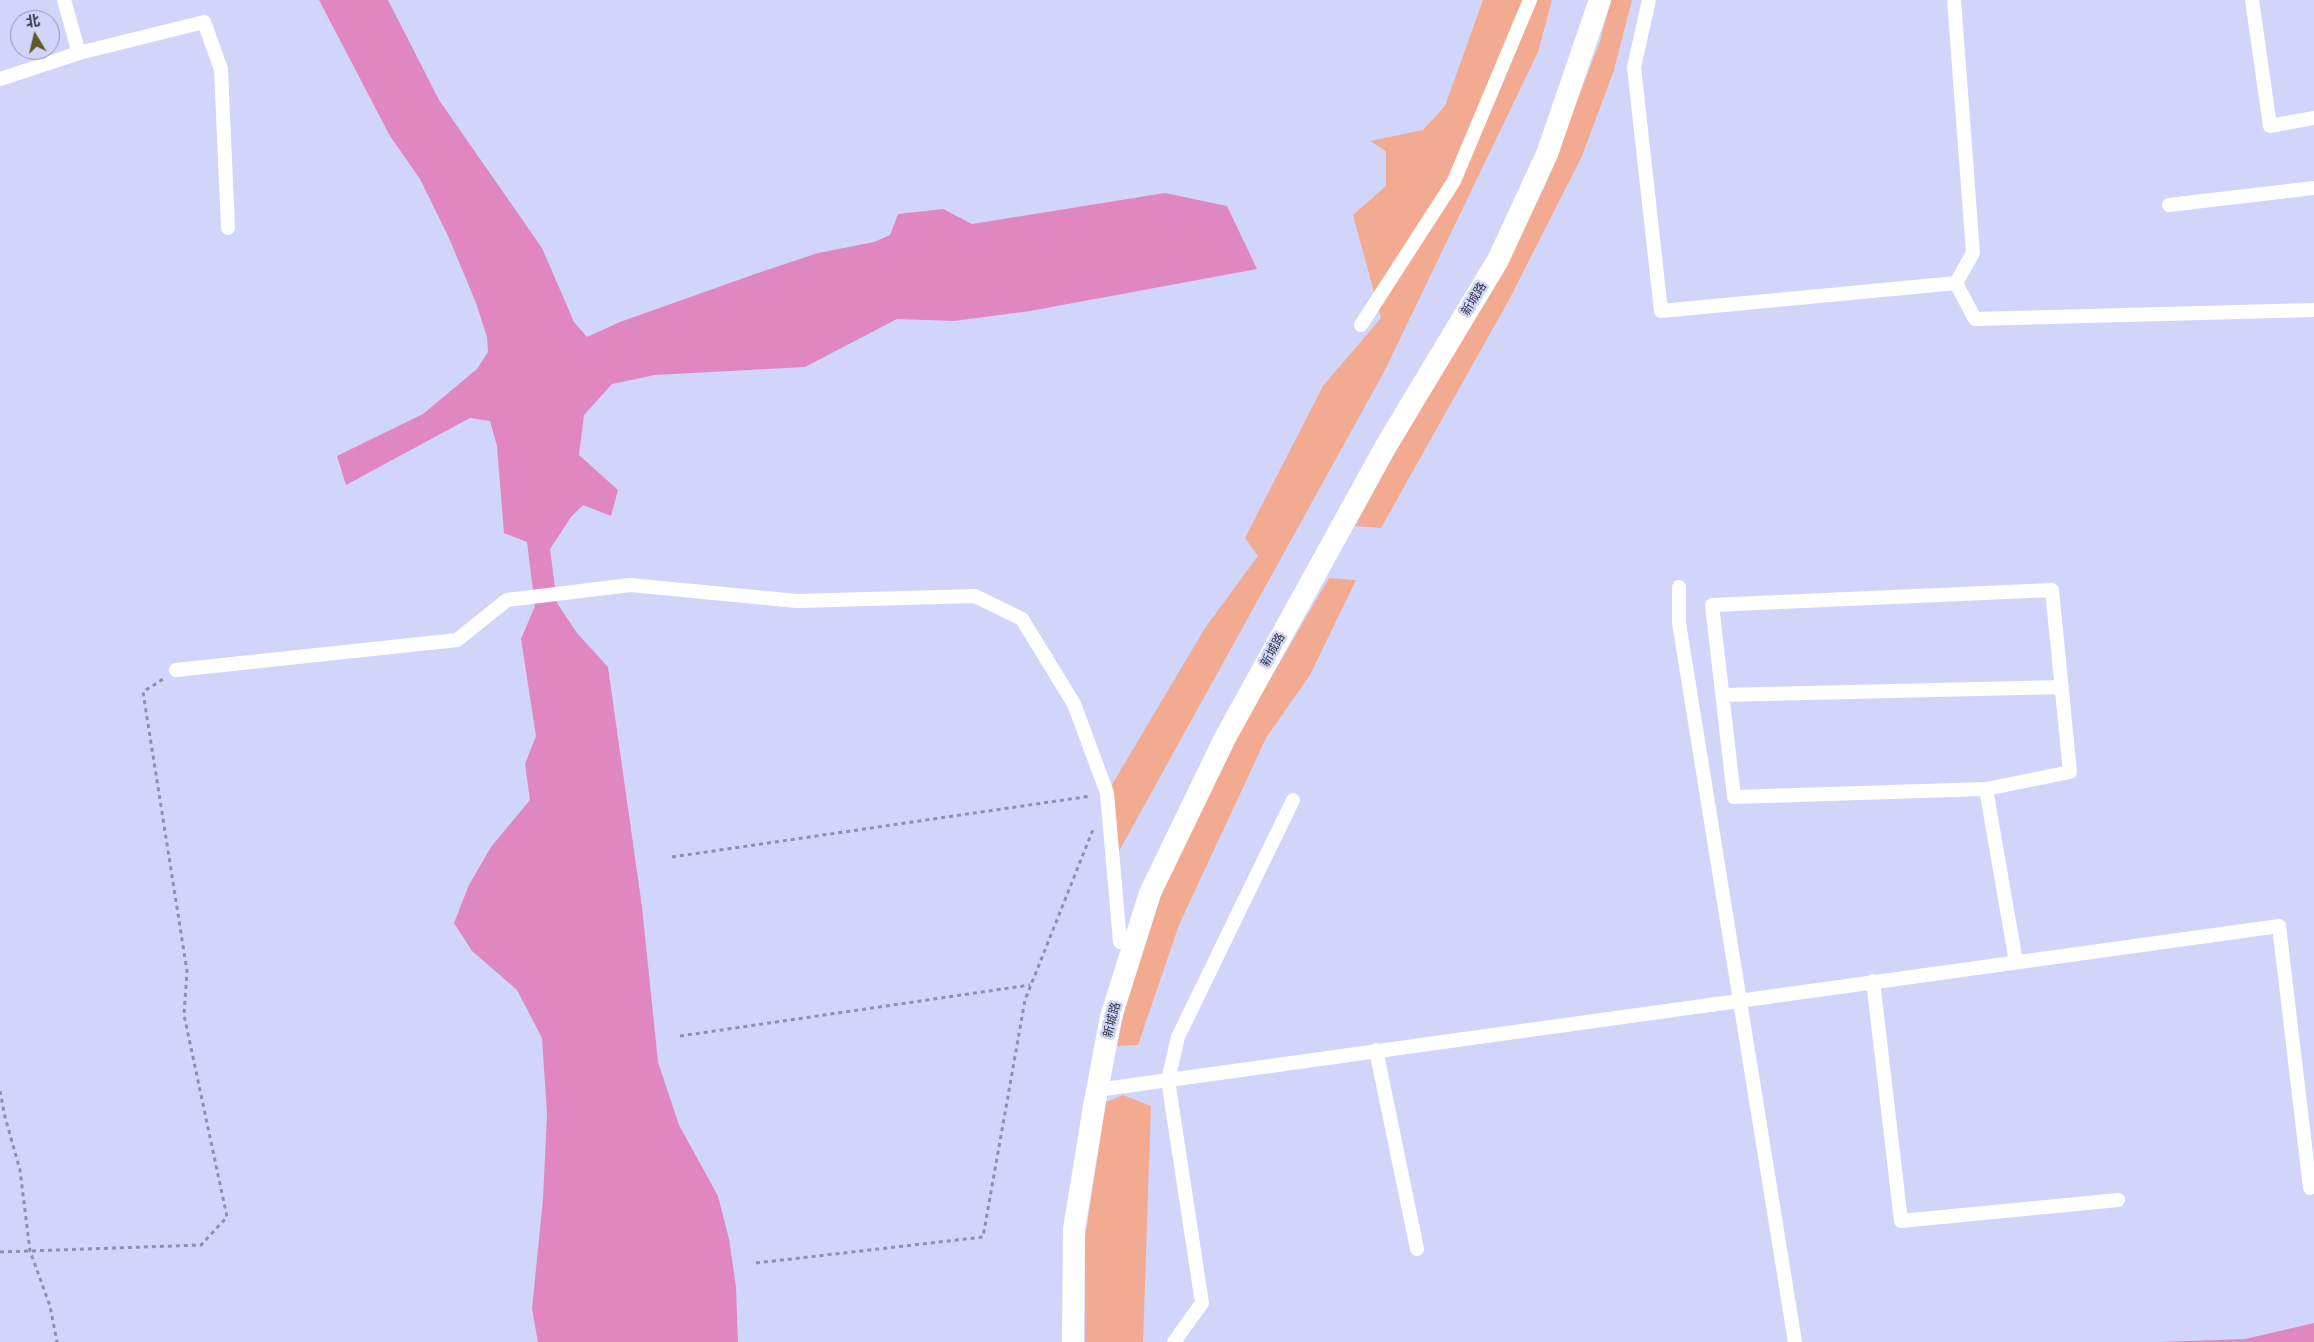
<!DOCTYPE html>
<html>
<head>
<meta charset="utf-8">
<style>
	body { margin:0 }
	#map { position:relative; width:2314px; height:1342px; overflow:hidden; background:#d1d5fa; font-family:Quicksand,"Noto Sans SC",sans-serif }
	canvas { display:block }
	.north { position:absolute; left:10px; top:10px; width:50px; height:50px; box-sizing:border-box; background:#d1d5fa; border:1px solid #9195b0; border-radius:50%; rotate:351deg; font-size:14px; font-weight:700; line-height:20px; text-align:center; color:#323442 }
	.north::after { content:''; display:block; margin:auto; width:18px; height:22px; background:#615a26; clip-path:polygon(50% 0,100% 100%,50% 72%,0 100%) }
</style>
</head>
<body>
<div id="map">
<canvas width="2314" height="1342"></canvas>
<div class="north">北</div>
</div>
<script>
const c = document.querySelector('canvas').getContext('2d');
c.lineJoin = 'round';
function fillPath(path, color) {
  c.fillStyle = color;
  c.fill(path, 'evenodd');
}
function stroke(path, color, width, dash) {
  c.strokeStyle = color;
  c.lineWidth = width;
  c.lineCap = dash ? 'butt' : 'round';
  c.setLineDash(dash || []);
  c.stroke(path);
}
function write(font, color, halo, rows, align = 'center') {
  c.font = font + ' Quicksand,"Noto Sans SC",sans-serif';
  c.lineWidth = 5;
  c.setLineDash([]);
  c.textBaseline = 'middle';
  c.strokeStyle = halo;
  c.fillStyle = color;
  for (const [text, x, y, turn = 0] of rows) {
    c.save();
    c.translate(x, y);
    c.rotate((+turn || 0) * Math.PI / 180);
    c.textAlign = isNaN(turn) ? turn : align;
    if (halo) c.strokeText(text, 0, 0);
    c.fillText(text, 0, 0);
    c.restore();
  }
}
fillPath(new Path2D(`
	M1483,0H1552L1538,52L1384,372L1113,862L1107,793L1205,628L1258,556L1245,538L1323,386L1381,318L1353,215L1386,186V151L1370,141L1423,130L1445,106Z
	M1611,0H1632L1614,70L1582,156L1510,298L1381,528L1355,526L1390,461L1468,329L1544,188L1600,41Z
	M1329,578L1356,580L1310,675L1266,738L1179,925L1138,1045L1117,1046L1125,1008L1165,883L1245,722Z
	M1123,1095L1151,1106L1143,1342H1085V1238L1106,1102Z`), '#f2ab91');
fillPath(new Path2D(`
	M319,0H388L439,100L542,248L574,322L587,337L620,322L755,274L818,253L874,242L890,235L898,214L943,209L972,224L1165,193L1227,206L1257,269L1030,311L954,321L897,319L805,367L655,375L612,384L584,415L579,455L618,490L611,516L583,505L571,517L550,549L557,603L577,633L608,667L642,907L658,1062L679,1125L718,1196L729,1239L736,1287L738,1342H538L532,1309L543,1199L547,1114L542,1038L517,990L472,951L454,923L469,885L491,847L530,800L525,764L536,736L521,639L535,606L527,542L504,533L497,446L490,421L470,418L346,485L337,456L423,414L477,369L488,352L487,337L476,303L449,238L420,179L390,136Z
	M2314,1323V1342H2160L2245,1339Z`), '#e087c1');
stroke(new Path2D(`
	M672,857L1091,796
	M680,1036L1030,985
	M0,1091L5,1117L20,1170L30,1251L50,1306L57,1342
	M0,1252L201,1245L227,1217L184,1015L187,971L143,692L163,679
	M756,1263L983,1237L1025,1000L1094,827`), '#8e91ac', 3, [4, 4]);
stroke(new Path2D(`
	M1649,0L1634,67L1661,311L1956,283L1975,319L2314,310
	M1954,0L1973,253L1956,283
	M2252,0L2270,126L2314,118
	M79,53L204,22L221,69L228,228
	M0,79L79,53L64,0
	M2169,205L2314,188
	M1361,325L1454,181L1530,0
	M1679,587V623L1795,1342
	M2052,590L2070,772L1986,789L1734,797L1712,605Z
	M176,670L457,640L507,600L630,585L797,601L975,596L1022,619L1074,704L1107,793L1120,942
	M1722,695L2062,687
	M1986,789L2016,962
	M1873,981L1901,1221L2118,1200
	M1376,1050L1417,1249
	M1097,1090L2279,926L2310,1188
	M1174,1342L1202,1303L1168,1080L1178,1037L1293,800`), '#fff', 14);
stroke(new Path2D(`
	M1073,1342L1074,1229L1094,1107L1111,1017L1150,893L1225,738L1386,446L1498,260L1547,154L1600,0`), '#fff', 22);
write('12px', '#323442', '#d1d5fa', [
	["新城路",1474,299,-59],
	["新城路",1273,650,-61],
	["新城路",1112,1020,-76]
]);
</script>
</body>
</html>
